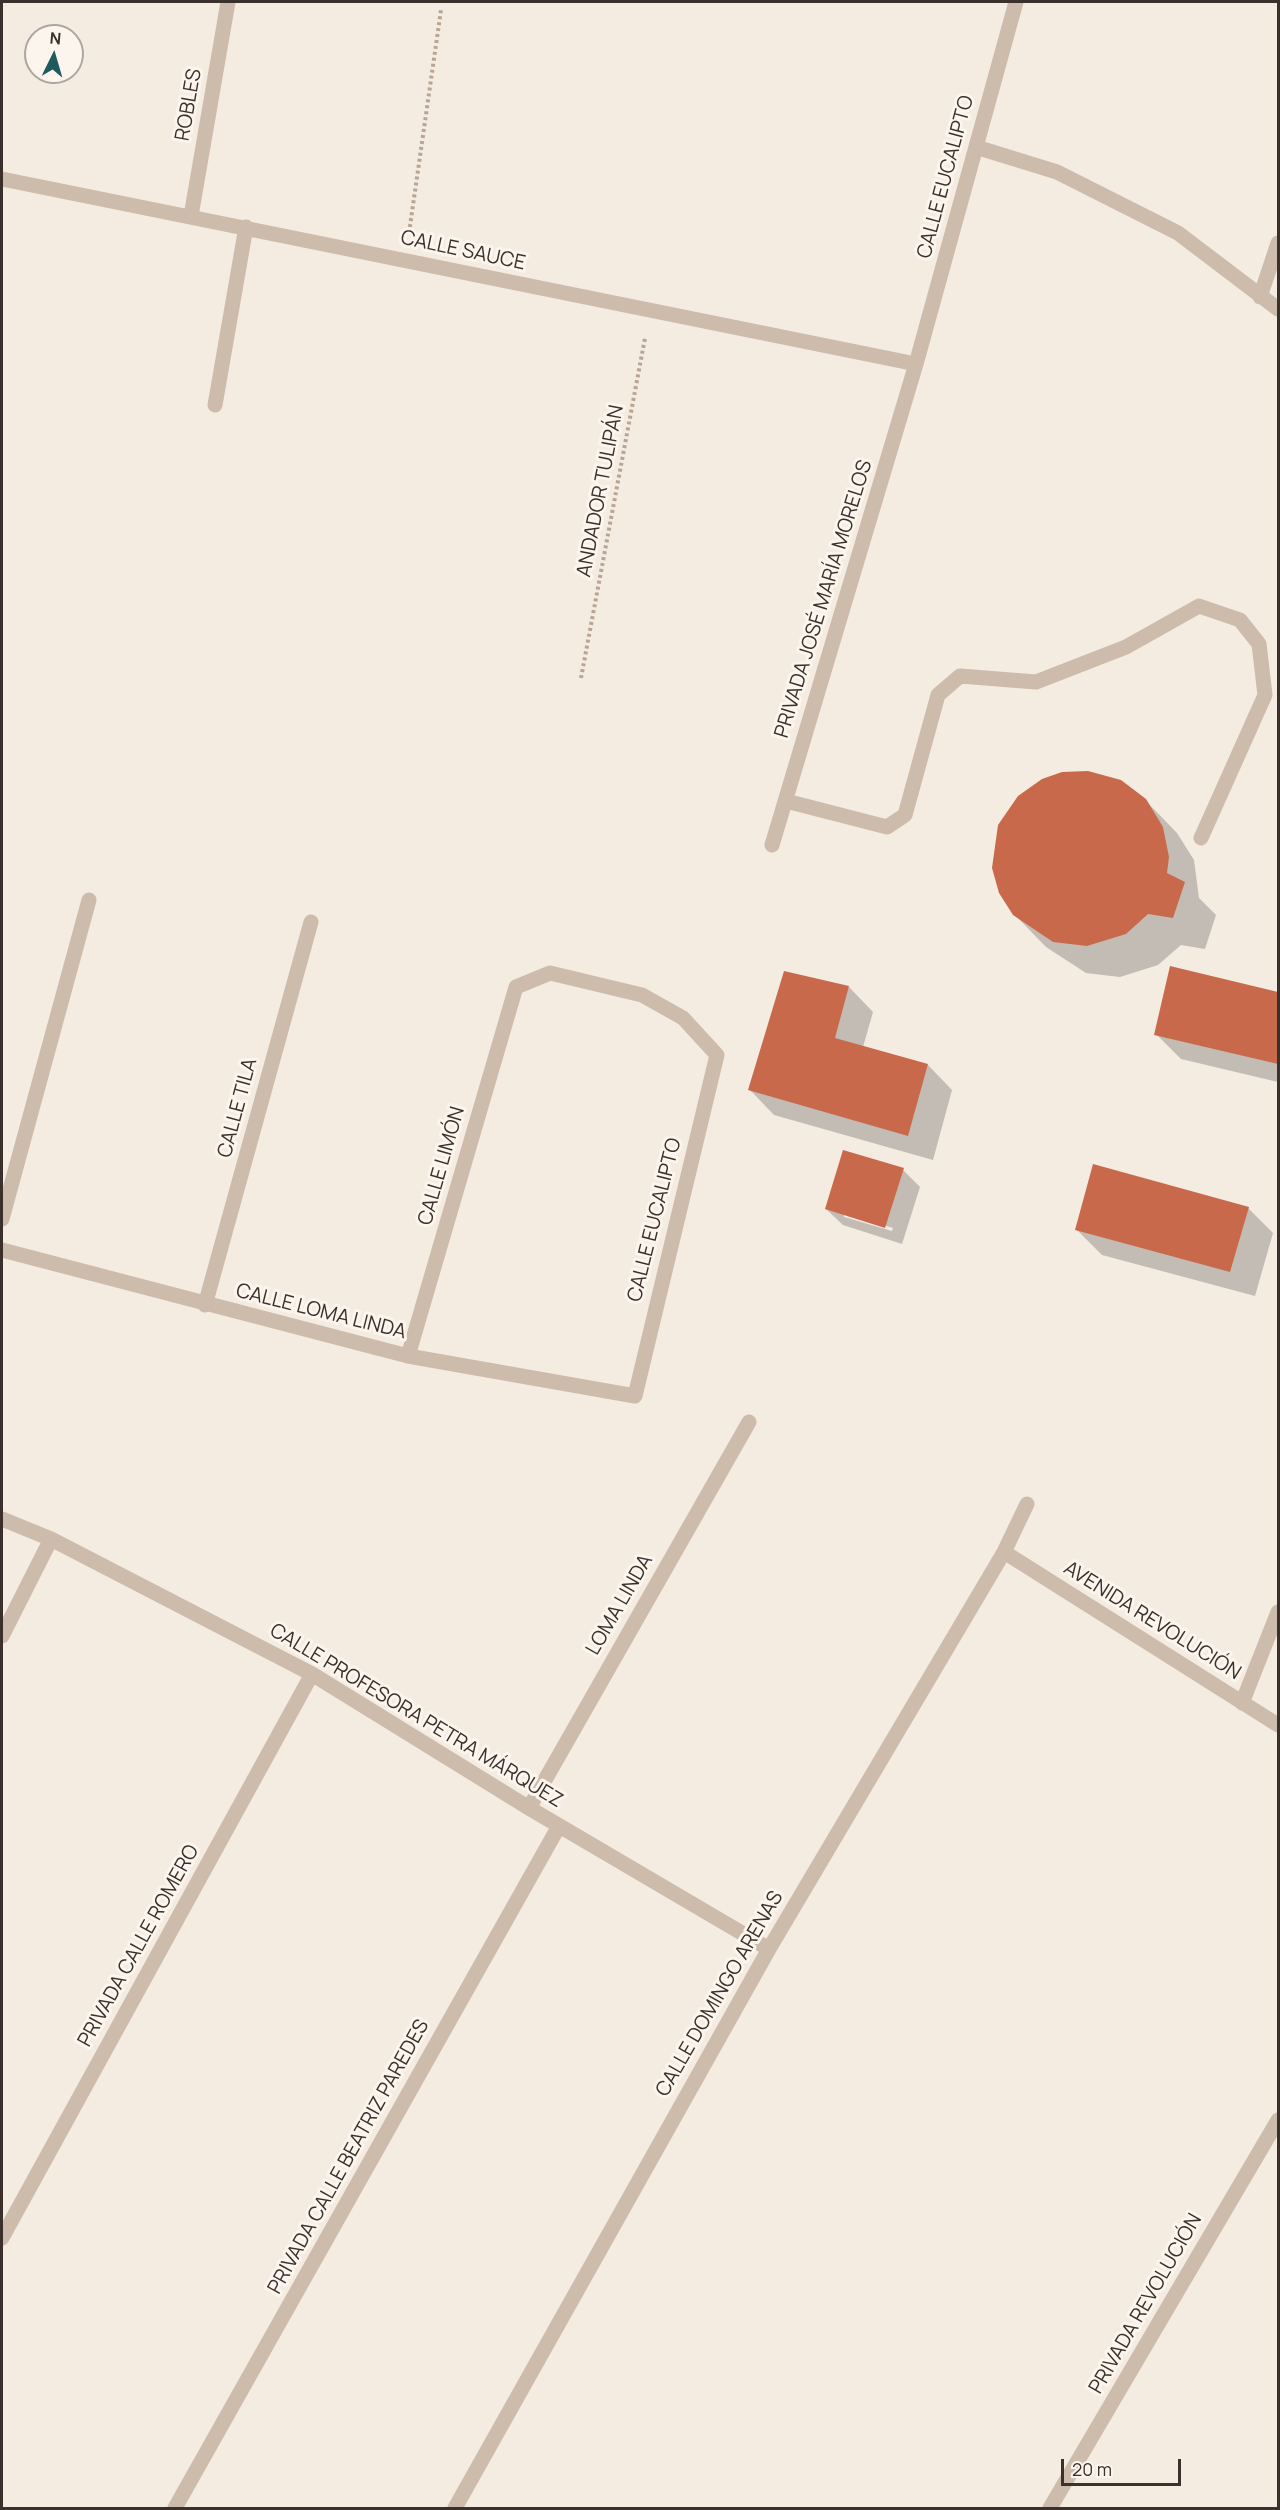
<!DOCTYPE html>
<html>
<head>
<meta charset="utf-8">
<style>
	body { margin:0 }
	#map { position:relative; width:1280px; height:2510px; overflow:hidden; background:#f4ebe1; font-family:Manrope,sans-serif }
	canvas { display:block }
	.frame { position:absolute; inset:0; border:3px solid #3b302b; pointer-events:none }
	.north { position:absolute; left:24px; top:24px; width:60px; height:60px; box-sizing:border-box; background:#fbf5ee; border:2px solid #aea6a0; border-radius:50%; rotate:5deg; font-size:16px; font-weight:700; line-height:24px; text-align:center; color:#3b302b }
	.north::after { content:''; display:block; margin:auto; width:21px; height:27px; background:#1f5a5e; clip-path:polygon(50% 0,100% 100%,50% 72%,0 100%) }
	.scale { position:absolute; left:1061px; top:2459px; width:120px; height:27px; box-sizing:border-box; border:3px solid #3b302b; border-top:0; padding-left:8px; font-size:18px; line-height:21px; white-space:nowrap; color:#3b302b; -webkit-text-stroke:4px #fbf5ee; paint-order:stroke }
</style>
</head>
<body>
<div id="map">
<canvas width="1280" height="2510"></canvas>
<div class="frame"></div>
<div class="north">N</div>
<div class="scale">20 m</div>
</div>
<script>
const c = document.querySelector('canvas').getContext('2d');
c.lineJoin = 'round';
function fillPath(path, color) {
  c.fillStyle = color;
  c.fill(path, 'evenodd');
}
function stroke(path, color, width, dash) {
  c.strokeStyle = color;
  c.lineWidth = width;
  c.lineCap = dash ? 'butt' : 'round';
  c.setLineDash(dash || []);
  c.stroke(path);
}
function write(font, color, halo, rows, align = 'center') {
  c.font = font + ' Manrope,sans-serif';
  c.lineWidth = 6;
  c.setLineDash([]);
  c.textBaseline = 'middle';
  c.strokeStyle = halo;
  c.fillStyle = color;
  for (const [text, x, y, turn = 0] of rows) {
    c.save();
    c.translate(x, y);
    c.rotate((+turn || 0) * Math.PI / 180);
    c.textAlign = isNaN(turn) ? turn : align;
    if (halo) c.strokeText(text, 0, 0);
    c.fillText(text, 0, 0);
    c.restore();
  }
}
fillPath(new Path2D(`
	M1145,800L1177,833L1194,860L1199,898L1216,915L1205,949L1181,945L1158,965L1120,977L1086,973L1046,947L1014,914Z
	M1172,968L1278,993V1082L1181,1059L1156,1034Z
	M849,987L873,1012L863,1047L928,1065L952,1090L933,1160L774,1115L750,1090Z
	M903,1170L920,1187L902,1244L843,1225L826,1209ZM844,1213L893,1228L892,1231L844,1217Z
	M1248,1208L1273,1233L1255,1296L1102,1255L1077,1230Z`), '#0003');
fillPath(new Path2D(`
	M1088,771L1121,780L1146,799L1163,827L1169,857L1167,873L1185,882L1173,918L1148,914L1126,934L1087,946L1053,942L1013,915L999,893L992,868L998,825L1018,796L1042,779L1062,772Z
	M1170,966L1278,992V1064L1154,1035Z
	M784,971L849,986L835,1038L928,1064L908,1136L748,1090Z
	M843,1150L904,1168L885,1228L825,1209Z
	M1093,1164L1249,1207L1230,1272L1075,1230Z`), '#c8694b');
stroke(new Path2D(`
	M409,233L441,10
	M581,678L645,338`), '#b9a596', 4, [3, 3]);
stroke(new Path2D(`
	M976,147L1057,172L1178,233L1278,309
	M2,179L916,364
	M191,216L228,2
	M1260,297L1278,243
	M215,405L246,227
	M786,801L887,827L905,815L938,695L960,676L1036,682L1126,647L1199,606L1240,620L1259,644L1265,695L1201,838
	M772,845L916,364L1016,2
	M2,1219L89,900
	M2,1250L408,1356L635,1396L717,1055L683,1018L642,995L550,973L516,987L408,1356
	M205,1305L311,922
	M2,1519L51,1539L312,1674L529,1808L769,1949
	M1004,1552L1278,1725
	M2,1636L51,1539
	M1242,1703L1278,1612
	M529,1808L749,1422
	M2,2238L312,1674
	M175,2508L559,1826
	M455,2508L769,1949L1004,1552L1027,1504
	M1050,2508L1278,2120`), '#cdbbac', 15);
write('20px', '#3b302b', '#fbf5ee', [
	["ROBLES",189,105,-80],
	["CALLE EUCALIPTO",946,177,-75],
	["CALLE SAUCE",463,251,12],
	["ANDADOR TULIPÁN",601,491,-79],
	["PRIVADA JOSÉ MARÍA MORELOS",824,599,-73],
	["CALLE TILA",238,1108,-75],
	["CALLE LIMÓN",442,1166,-74],
	["CALLE EUCALIPTO",655,1220,-76],
	["CALLE LOMA LINDA",321,1312,14],
	["LOMA LINDA",620,1605,-60],
	["AVENIDA REVOLUCIÓN",1152,1621,32],
	["CALLE PROFESORA PETRA MÁRQUEZ",416,1716,31],
	["PRIVADA CALLE ROMERO",139,1946,-61],
	["CALLE DOMINGO ARENAS",720,1994,-60],
	["PRIVADA CALLE BEATRIZ PAREDES",349,2157,-61],
	["PRIVADA REVOLUCIÓN",1146,2304,-60]
]);
</script>
</body>
</html>
